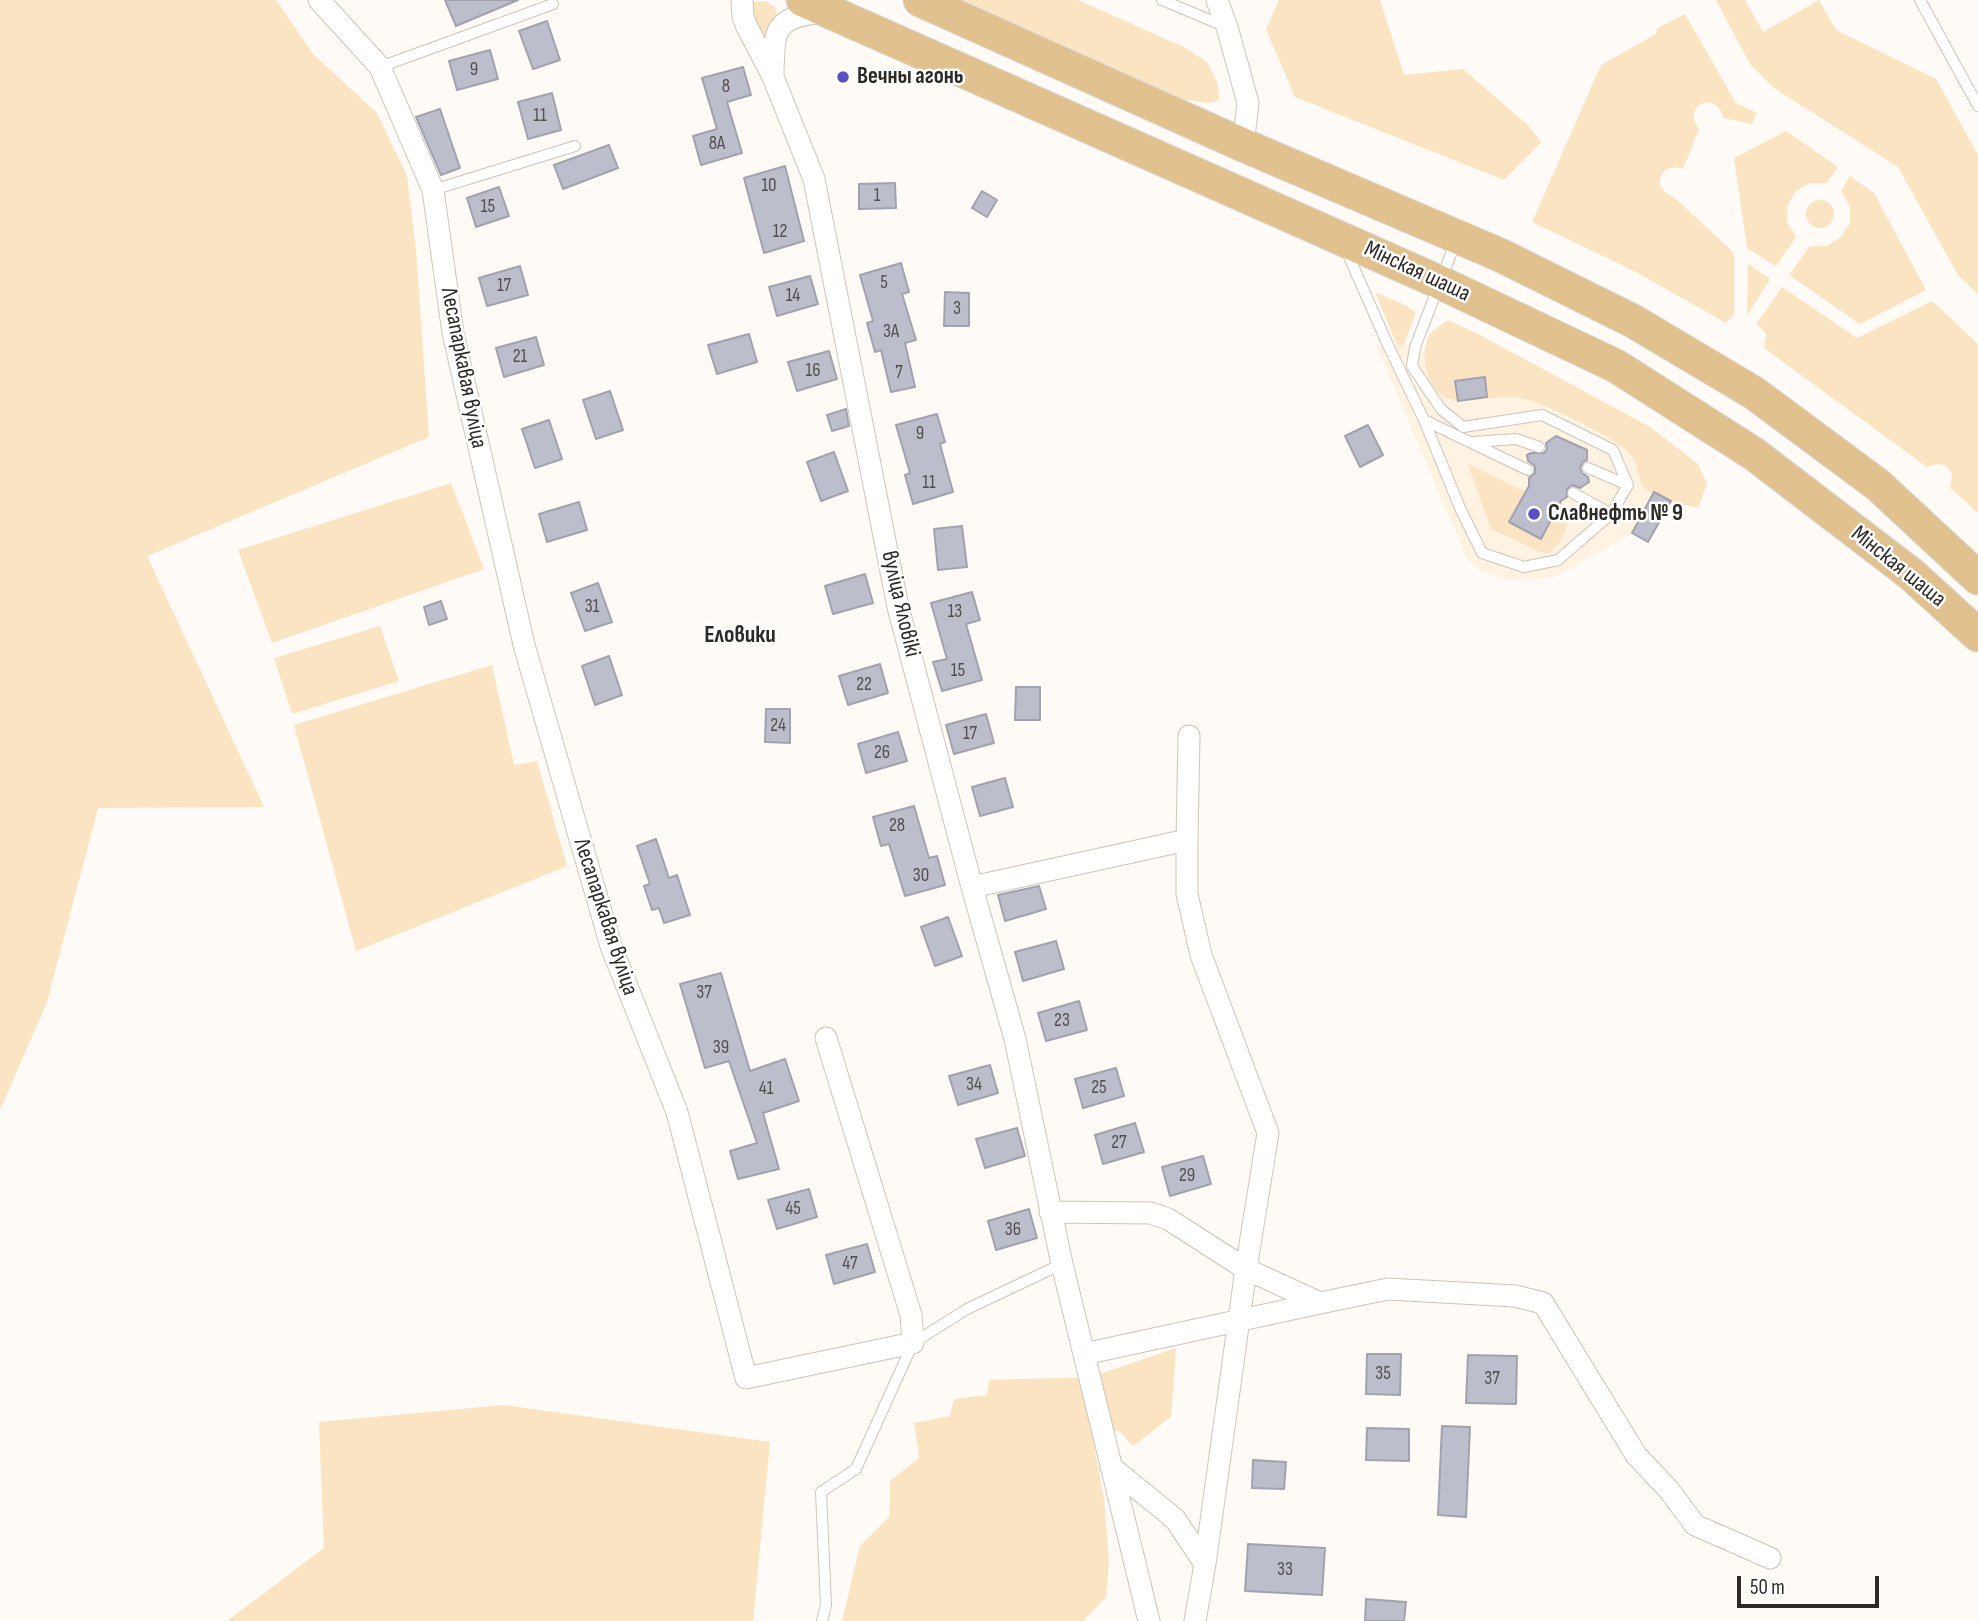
<!DOCTYPE html>
<html>
<head>
<meta charset="utf-8">
<style>
	body { margin:0 }
	#map { position:relative; width:1978px; height:1621px; overflow:hidden; background:#fefbf6; font-family:"Sofia Sans Condensed",sans-serif }
	canvas { display:block }
	.scale { position:absolute; left:1737px; top:1576px; width:142px; height:32px; box-sizing:border-box; border:4px solid #2d2a26; border-top:0; padding-left:9px; font-size:21px; line-height:24px; white-space:nowrap; color:#2d2a26; -webkit-text-stroke:5px #fff; paint-order:stroke }
</style>
</head>
<body>
<div id="map">
<canvas width="1978" height="1621"></canvas>
<div class="scale">50 m</div>
</div>
<script>
const c = document.querySelector('canvas').getContext('2d');
c.lineJoin = 'round';
function fillPath(path, color) {
  c.fillStyle = color;
  c.fill(path, 'evenodd');
}
function stroke(path, color, width, dash) {
  c.strokeStyle = color;
  c.lineWidth = width;
  c.lineCap = dash ? 'butt' : 'round';
  c.setLineDash(dash || []);
  c.stroke(path);
}
function write(font, color, halo, rows, align = 'center') {
  c.font = font + ' "Sofia Sans Condensed",sans-serif';
  c.lineWidth = 5;
  c.setLineDash([]);
  c.textBaseline = 'middle';
  c.strokeStyle = halo;
  c.fillStyle = color;
  for (const [text, x, y, turn = 0] of rows) {
    c.save();
    c.translate(x, y);
    c.rotate((+turn || 0) * Math.PI / 180);
    c.textAlign = isNaN(turn) ? turn : align;
    if (halo) c.strokeText(text, 0, 0);
    c.fillText(text, 0, 0);
    c.restore();
  }
}
fillPath(new Path2D(`
	M1395,340L1400,345L1405,342L1424,352L1428,377L1458,401L1507,395L1525,398L1605,436L1629,452L1644,487L1654,492L1632,533L1557,576L1532,580L1504,579L1480,570L1467,559L1377,347ZM1556,436L1587,450L1589,482L1561,501L1559,506L1563,509L1549,553L1539,552L1500,535L1469,465L1526,492L1529,486L1527,455Z`), '#fef2e0');
fillPath(new Path2D(`
	M0,0H276L313,54L377,113L407,176L416,250L429,437L147,556L264,807L98,808L47,1002L0,1110Z
	M963,0H1078L1186,48L1207,62L1218,84L1219,100L1208,103L1185,100Z
	M1279,0H1380L1404,75L1463,69L1528,125L1541,142L1504,180L1295,97L1266,29Z
	M1716,0H1745L1763,32L1819,0L1836,30L1936,79L1978,155V294L1958,275L1898,167L1774,88L1750,64Z
	M766,1L776,8C778,19 776,30 765,36L759,33L753,12V2Z
	M1685,14L1736,103L1757,113L1752,124L1723,118C1718,89 1680,105 1699,129L1683,169C1659,161 1650,188 1674,197L1734,253V315L1726,323L1634,271L1532,222L1601,65L1656,34L1657,28Z
	M1786,131L1838,167L1827,183H1810L1796,191L1787,206V222L1796,237L1776,266L1747,248L1734,158Z
	M1850,176L1874,193L1926,290L1860,324L1789,275L1810,246H1827L1841,237L1850,223V206L1841,191Z
	M1806 214a14 14 0 1 1 28 0a14 14 0 1 1-28 0Z
	M1748,264L1770,279L1747,316Z
	M1782,287L1857,338L1932,301L1978,344V513L1950,488L1952,473L1945,465L1936,464L1927,467L1764,348L1766,334L1757,323Z
	M1375,292L1407,306L1416,313L1405,342L1400,346L1395,340Z
	M1448,320L1480,335L1650,427L1698,464L1707,484L1698,508C1685,505 1653,497 1644,487C1638,479 1637,462 1629,453C1616,438 1546,405 1526,399C1501,390 1456,411 1438,392C1425,379 1419,349 1431,333C1435,328 1443,324 1448,320Z
	M1468,464L1526,492L1510,522L1541,539L1559,506C1576,519 1562,543 1549,553L1539,552L1491,529Z
	M451,483L484,569L272,643L238,550Z
	M380,626L399,681L292,714L274,658Z
	M492,665L514,765L537,761L567,866L356,951L294,725Z
	M1176,1348L1171,1417L1133,1446L1119,1431L1092,1434L1104,1499L1109,1561L1106,1597L1083,1621H842L860,1546L890,1516V1481L919,1458L914,1423L950,1416L954,1399L987,1395L989,1380L1091,1377Z
	M504,1405L770,1442L753,1621H227L324,1548L319,1422Z`), '#fbe4c2');
const building = new Path2D(`
	M445,0H518L456,26Z
	M547,21L560,60L533,69L519,31Z
	M490,50L498,79L457,90L449,61Z
	M743,67L751,95L727,102L742,153L701,165L693,136L717,129L702,78Z
	M552,93L561,130L528,139L518,102Z
	M440,109L460,168L441,175L416,117Z
	M609,145L618,168L563,189L554,165Z
	M785,166L804,241L764,253L744,178Z
	M895,183L896,208L859,209V184Z
	M499,187L509,216L476,227L467,198Z
	M982,191L997,200L987,217L972,208Z
	M901,263L909,292L902,294L916,340L905,343L915,387L891,392L881,350L875,352L867,323L873,321L860,275Z
	M520,266L528,295L487,306L479,278Z
	M810,276L818,304L777,316L769,287Z
	M945,292L969,293V326H944Z
	M749,334L757,362L717,374L708,345Z
	M536,337L544,365L504,377L496,348Z
	M829,351L837,379L797,391L788,362Z
	M1485,377L1487,397L1458,401L1455,381Z
	M610,391L623,430L596,439L583,400Z
	M846,409L849,426L832,431L827,415Z
	M937,414L945,442L940,444L953,492L913,504L905,475L910,473L896,425Z
	M549,420L562,459L535,468L522,429Z
	M1368,425L1383,455L1360,467L1345,436Z
	M1556,436L1587,450V460L1583,462L1580,468L1582,473L1588,477L1589,482L1580,488L1572,485L1567,489V497L1561,501L1541,539L1509,522L1529,486V478L1535,473V466L1528,461L1527,455L1531,453H1544L1547,449L1546,443Z
	M834,452L848,491L821,501L807,462Z
	M1654,492L1671,501L1648,542L1632,533Z
	M579,502L587,530L547,542L539,514Z
	M962,526L967,567L938,570L934,529Z
	M865,574L873,603L833,614L825,586Z
	M598,583L612,622L585,631L571,593Z
	M972,592L980,620L966,624L982,680L942,691L933,662L947,659L931,603Z
	M441,601L447,619L429,625L424,607Z
	M609,656L622,695L595,705L582,666Z
	M880,664L888,693L848,705L839,676Z
	M1016,687H1040V720H1015Z
	M766,709H790V743L765,742Z
	M986,714L994,743L954,754L946,725Z
	M898,732L907,761L866,773L858,744Z
	M1005,778L1013,807L980,816L972,787Z
	M914,806L929,858L937,856L945,885L905,896L889,844L881,846L873,817Z
	M656,839L669,878L677,875L690,915L664,923L659,908L652,910L644,886L650,884L637,846Z
	M1039,886L1046,909L1005,921L998,895Z
	M948,917L962,956L935,966L921,927Z
	M1056,941L1064,969L1023,981L1015,952Z
	M721,973L750,1071L785,1059L799,1101L763,1113L779,1169L738,1179L730,1151L757,1143L729,1061L705,1068L680,984Z
	M1079,1001L1087,1030L1046,1041L1038,1013Z
	M990,1065L998,1093L958,1105L949,1076Z
	M1116,1068L1124,1096L1083,1108L1075,1079Z
	M1135,1123L1144,1152L1103,1164L1095,1135Z
	M1017,1128L1025,1156L985,1168L976,1139Z
	M1203,1156L1211,1184L1170,1196L1162,1167Z
	M809,1189L817,1217L777,1229L768,1200Z
	M1029,1209L1037,1238L996,1250L988,1221Z
	M867,1244L875,1272L834,1284L826,1255Z
	M1367,1354H1401L1400,1395L1366,1394Z
	M1468,1355L1517,1356L1516,1404L1466,1403Z
	M1442,1426L1470,1427L1466,1517L1438,1515Z
	M1367,1428L1409,1429V1461L1366,1460Z
	M1253,1460L1286,1462L1284,1489L1252,1488Z
	M1248,1544L1325,1548L1322,1595L1245,1591Z
	M1366,1599L1406,1602L1404,1621H1365Z`);
fillPath(building, '#bdbecb');
stroke(building, '#a1a2ae', 2);
const lane = new Path2D(`
	M1162,0L1224,26
	M1920,0L1978,106
	M380,67L553,4
	M433,190L575,146
	M1456,241L1415,347L1412,366L1441,409L1463,427L1542,415L1613,450L1628,485
	M1346,250L1387,343L1424,420L1528,470
	M1424,420L1460,508L1482,553L1524,567L1558,560L1611,514
	M1473,442L1516,439L1539,447
	M1588,468L1628,485
	M1573,493L1611,514L1628,485
	M822,1621L826,1605L821,1492L856,1469L913,1343L967,1309L1062,1264`);
const street = new Path2D(`
	M319,0L380,67L433,190L453,333L524,645L611,946L677,1112L746,1378L913,1343L911,1315L826,1038
	M742,0L743,17L747,27L773,77L814,179L898,607L972,887L1015,1039L1062,1264L1149,1621
	M1217,0L1227,27L1248,103L1243,145
	M773,75C774,28 774,17 824,12
	M1187,840L1189,736
	M972,887L1187,840V894L1201,955L1268,1133L1246,1269L1205,1564L1195,1621
	M1050,1212L1151,1213L1168,1219L1246,1269L1320,1303L1388,1289L1515,1296L1543,1303L1636,1455L1669,1490L1695,1525L1770,1558
	M1084,1354L1320,1303
	M1111,1467L1175,1519L1205,1564`);
const primary = new Path2D(`
	M803,0L1439,282L1616,366L1754,454L1911,574L1978,635
	M920,0L1243,145L1500,255L1633,321L1754,393L1878,485L1978,578`);
stroke(lane, '#ccc5ba', 12);
stroke(street, '#ccc5ba', 23);
stroke(primary, '#d9d9d8', 35);
stroke(lane, '#fff', 10);
stroke(street, '#fff', 21);
stroke(primary, '#e1c28e', 33);
for (const [x, y, r, color] of [
	[843,77,7,"#5a4fc7"],
	[1534,514,7,"#5a4fc7"]
]) {
  const dot = new Path2D();
  dot.arc(x, y, r, 0, 2 * Math.PI);
  c.fillStyle = color;
  c.fill(dot);
  stroke(dot, '#fff', 2.5);
}
write('19px', '#514f4f', null, [
	["9",474,70],
	["8",726,87],
	["11",540,116],
	["8А",717,144],
	["10",769,186],
	["1",877,196],
	["15",488,207],
	["12",780,232],
	["5",884,283],
	["17",504,286],
	["14",793,296],
	["3",957,309],
	["3А",891,332],
	["21",520,357],
	["16",813,371],
	["7",899,373],
	["9",920,434],
	["11",929,483],
	["31",592,607],
	["13",955,612],
	["15",958,671],
	["22",864,685],
	["24",778,726],
	["17",970,734],
	["26",882,753],
	["28",897,826],
	["30",921,876],
	["37",704,993],
	["23",1062,1021],
	["39",721,1048],
	["34",974,1085],
	["25",1099,1088],
	["41",766,1089],
	["27",1119,1143],
	["29",1187,1176],
	["45",793,1209],
	["36",1013,1230],
	["47",850,1264],
	["35",1383,1374],
	["37",1492,1379],
	["33",1285,1570]
]);
write('bold 23px', '#2d2a26', '#fff', [
	["Вечны агонь",857,77],
	["Славнефть № 9",1548,514]
], 'left');
write('23px', '#2d2a26', '#fff', [
	["Мінская шаша",1417,272,25],
	["Лесапаркавая вуліца",463,368,79],
	["Мінская шаша",1898,567,39],
	["вуліца Яловікі",900,604,77],
	["Лесапаркавая вуліца",605,917,72]
]);
write('bold 24px', '#2d2a26', '#fff', [
	["Еловики",740,636]
]);
</script>
</body>
</html>
